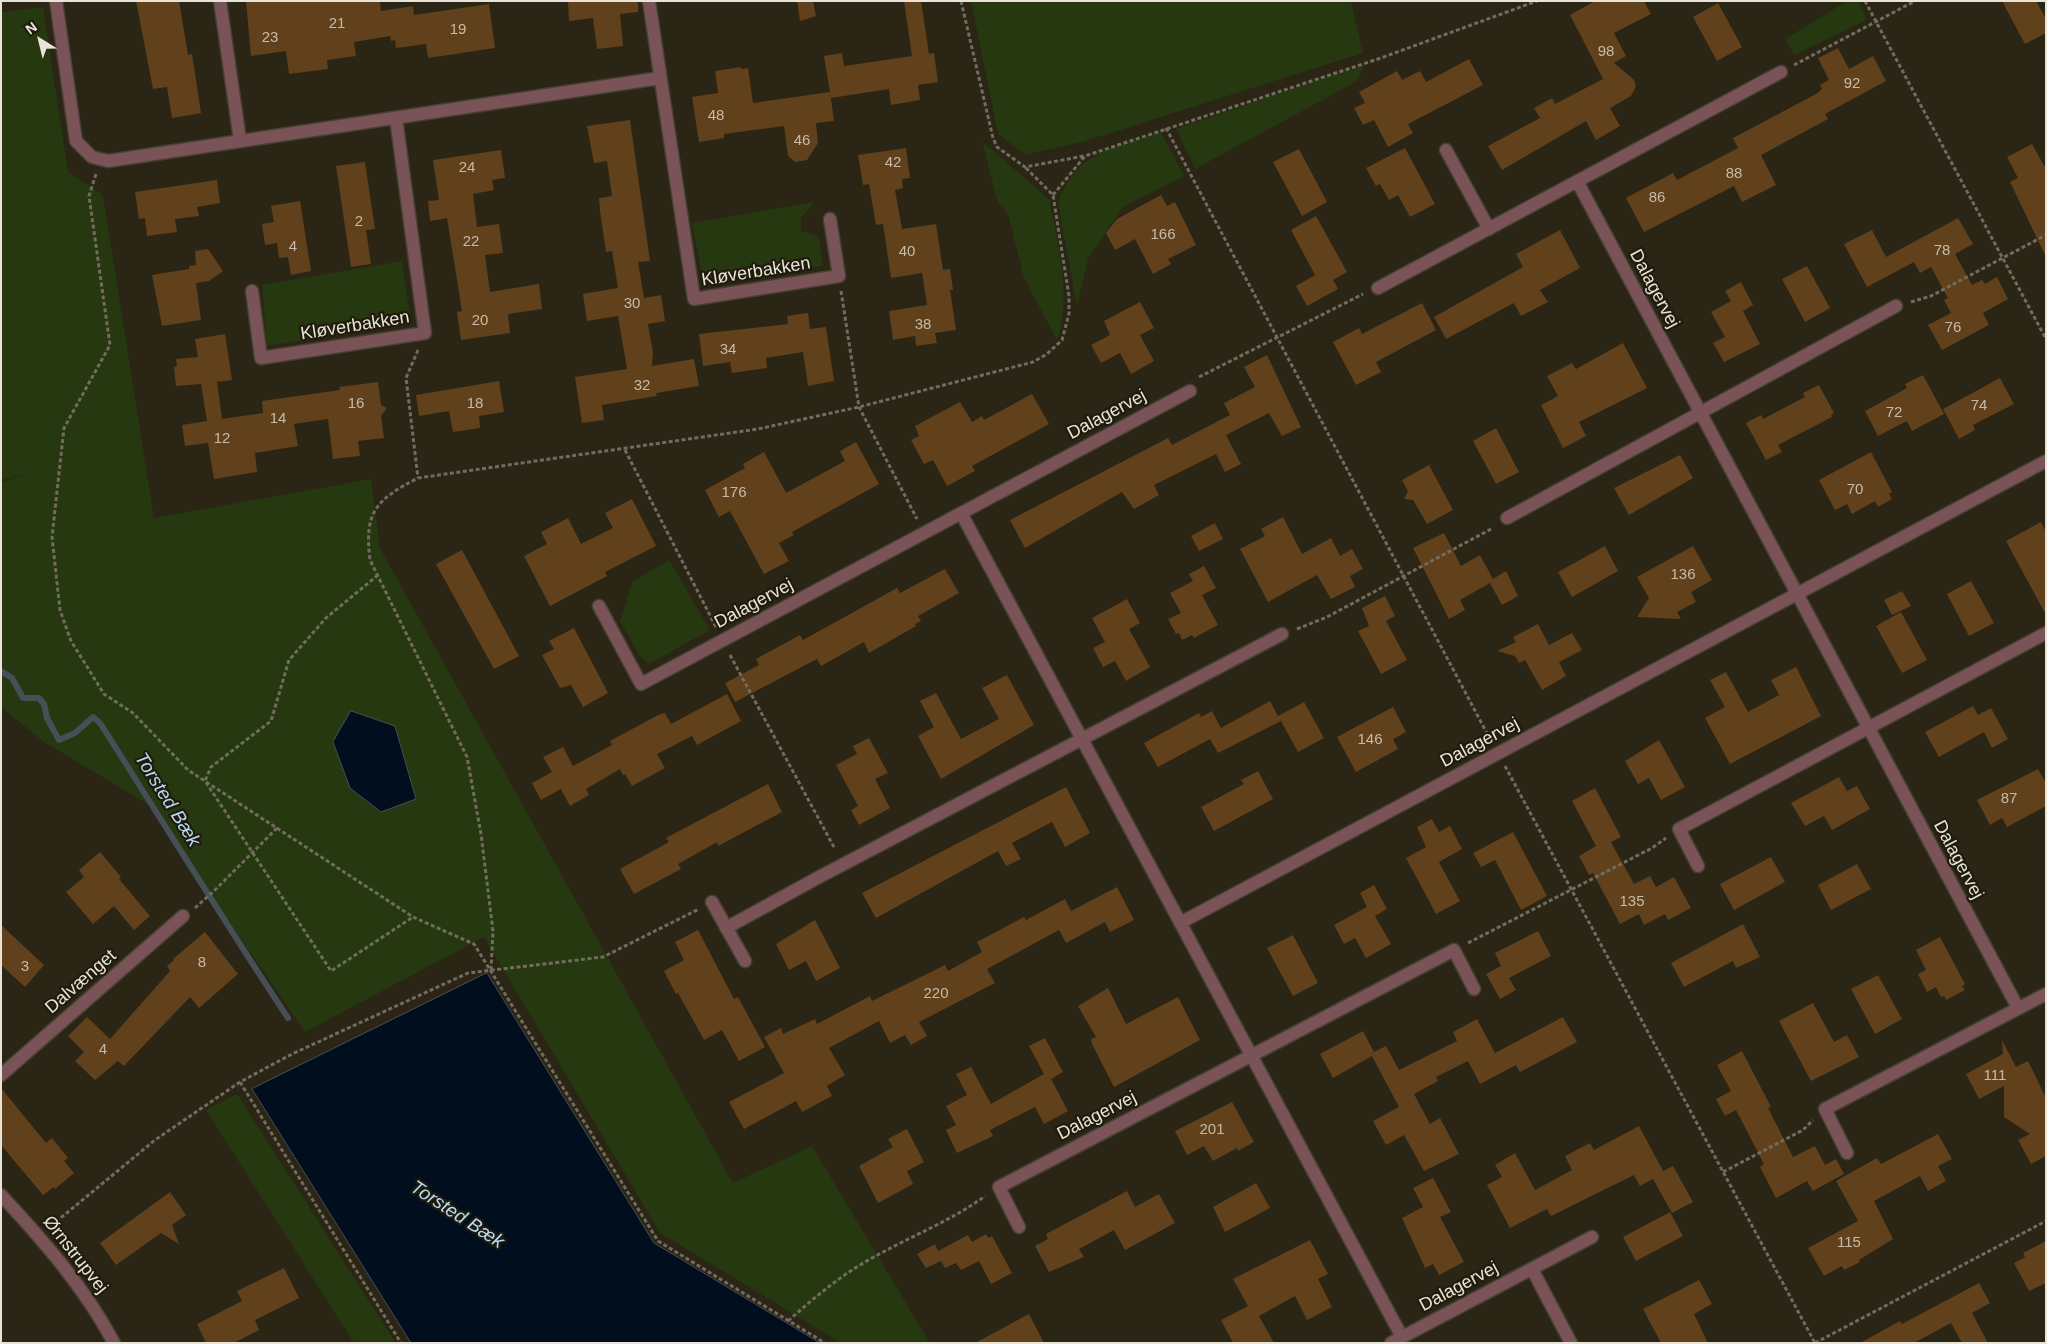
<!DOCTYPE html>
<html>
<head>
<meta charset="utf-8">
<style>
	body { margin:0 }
	#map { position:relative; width:2047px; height:1344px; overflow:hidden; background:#2a2515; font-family:Arial,sans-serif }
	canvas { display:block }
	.frame { position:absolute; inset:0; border:2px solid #e8e4da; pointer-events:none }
	.north { position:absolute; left:15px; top:15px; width:50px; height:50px; -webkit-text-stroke:4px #211b0b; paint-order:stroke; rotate:324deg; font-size:14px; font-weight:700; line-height:20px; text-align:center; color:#e8e4da }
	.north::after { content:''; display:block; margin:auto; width:18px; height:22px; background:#e8e4da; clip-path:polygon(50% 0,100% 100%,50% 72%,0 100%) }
</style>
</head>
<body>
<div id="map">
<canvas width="2047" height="1344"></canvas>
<div class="frame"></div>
<div class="north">N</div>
</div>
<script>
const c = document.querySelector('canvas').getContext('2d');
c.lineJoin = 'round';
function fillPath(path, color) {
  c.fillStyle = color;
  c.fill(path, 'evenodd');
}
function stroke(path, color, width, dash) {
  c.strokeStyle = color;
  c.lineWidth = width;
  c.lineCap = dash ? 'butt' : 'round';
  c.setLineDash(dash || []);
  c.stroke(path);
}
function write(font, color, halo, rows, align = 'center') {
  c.font = font + ' Arial,sans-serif';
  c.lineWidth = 4.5;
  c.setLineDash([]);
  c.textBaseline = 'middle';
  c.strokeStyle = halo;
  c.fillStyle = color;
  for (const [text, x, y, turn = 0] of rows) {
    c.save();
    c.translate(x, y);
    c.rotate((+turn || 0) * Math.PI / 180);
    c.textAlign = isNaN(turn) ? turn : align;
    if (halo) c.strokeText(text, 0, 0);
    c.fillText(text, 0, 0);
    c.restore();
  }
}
fillPath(new Path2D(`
	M971,1H1351L1363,53L1082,142L1025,155L998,134Z
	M1847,1H1858L1867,20L1794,55L1785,39Z
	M43,7L68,172L103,195L154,518L371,479L380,548L733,1183L812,1146L930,1343H841L660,1233L484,937L305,1032L149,805L44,742L1,707V482L26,475L1,480V12Z
	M1365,64L1356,82L1195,169L1176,129Z
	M1161,132L1184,176L1123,207L1088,259L1077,305L1058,203C1076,151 1115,147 1161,132Z
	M982,141L1050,200C1057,245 1073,295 1057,340L1024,278L1008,214L998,203Z
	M814,202L801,218V231L819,237L823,266L704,284L692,223Z
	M402,261L411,322L267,346L262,285Z
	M669,560L710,630L649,664L640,656L620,622L632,582Z
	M237,1094L396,1343H354L206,1110Z`), '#25380f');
const water = new Path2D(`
	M351,711L395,726L416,799L381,812L350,788L333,742Z
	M487,973L654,1243L820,1343H411L252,1089Z`);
fillPath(water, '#000e1e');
stroke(water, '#464e56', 1);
stroke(new Path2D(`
	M1,671L12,678L23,698H39L44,704L47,718L59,740L75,733L93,717L100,723C163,822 224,921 288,1018`), '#464e56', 6);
fillPath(new Path2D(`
	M136,1H179L188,55L192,54L201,113L172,118L167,87L153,89Z
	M246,1H380L381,11L413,6L414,15L489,4L495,48L428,58L426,44L396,48L395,40L391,41L390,36L354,42L356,56L327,60L328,69L289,74L286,51L251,56Z
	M568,1H638V12L620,14L623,46L597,49L593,18L569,21Z
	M797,1H813L816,16L800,21Z
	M904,1H921L929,54L934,53L938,82L918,85L920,100L891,105L889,89L831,98L824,56L842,53L844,66L912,56Z
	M1595,1H1644L1651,14L1614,33L1626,56L1614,63L1634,80L1636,86L1631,96L1610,108L1620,126L1596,140L1586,121L1502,170L1488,146L1540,118L1534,108L1552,98L1555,104L1603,79L1570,15Z
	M2002,1H2036L2046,19V33L2025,44Z
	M1718,3L1742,47L1717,61L1693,17Z
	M1838,48L1849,69L1873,56L1886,81L1825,114L1828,119L1761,155L1776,185L1742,202L1734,186L1644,232L1626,198L1673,173L1677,180L1738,148L1733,138L1816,94L1822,89L1820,85L1829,80L1818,58Z
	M1469,59L1483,85L1408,124L1413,133L1388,147L1374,120L1363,125L1354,108L1365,103L1359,92L1397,71L1402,80L1420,71L1426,82Z
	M741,67V69L748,68L753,103L830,92L834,121L816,123L818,143L807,160L795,162L788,156L784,126L724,134V138L699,142L692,97L718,93L715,71Z
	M630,120L650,261L638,262L644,298L661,295L665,321L648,324L653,353L652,366L694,359L699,386L656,393L657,396L602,405L604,420L582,423L575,377L627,369L618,316L587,321L583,294L618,288L612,251L606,252L600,211L599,198L612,196L607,161L594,163L587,126Z
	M2032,144L2046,169V257L2010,182L2018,178L2007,157Z
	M906,148L910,178L902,179L903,188L895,190L902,229L936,224L943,270L950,269L953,290H950L956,330L935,333L937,343L916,346L915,336L893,340L889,311L927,305L922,273L891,278L883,224L876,225L869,184L863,185L858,155Z
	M1405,148L1435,204L1410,217L1398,195L1389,200L1380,184L1376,186L1366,168Z
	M1299,149L1327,202L1302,216L1273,162Z
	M501,150L505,178L492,180L494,190L473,194L477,227L499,224L503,253L485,255L490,292L539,284L542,309L508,314L510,333L461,340L457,312L462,311L447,218L430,221L428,201L439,200L433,160Z
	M365,162L375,229L366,230L371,264L351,267L336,166Z
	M217,180L220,203L197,207L199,216L175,219L177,232L147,236L145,218L139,219L135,192Z
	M1161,195L1167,206L1175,202L1196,245L1168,259L1171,264L1153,274L1135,239L1115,250L1106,233L1117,219Z
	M300,201L311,271L291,275L288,257L279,258L277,243L265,245L262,224L274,222L271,206Z
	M1316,216L1347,272L1333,280L1338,289L1307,306L1296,286L1315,275L1291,230Z
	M1958,218L1973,244L1955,254L1972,285L1982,280L1985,284L1997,277L2008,299L1983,313L1989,325L1942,350L1928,325L1951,313L1944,300L1948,298L1931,267L1920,273L1914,262L1867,287L1844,244L1872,230L1886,257Z
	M1560,230L1580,268L1540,290L1548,302L1521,316L1514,303L1446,339L1434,317L1523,267L1516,254Z
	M208,249L223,271L209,281L196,283L201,320L162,326L152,275L189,269V266L196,265L195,251Z
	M1807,266L1830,308L1805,322L1782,279Z
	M1741,282L1753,305L1743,311L1760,344L1724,362L1713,343L1725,337L1711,312L1731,301L1725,291Z
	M1140,302L1154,328L1140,335L1154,361L1131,374L1120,353L1101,363L1091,345L1110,335L1104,321Z
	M1422,303L1436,330L1376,362L1381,372L1356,385L1333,342L1359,328L1362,334Z
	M808,313L810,329L826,327L834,381L808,386L803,352L766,358L767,368L732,373L730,362L703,366L699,334L788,324L787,316Z
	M225,334L232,380L217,382L222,419L263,413L262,401L340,390L339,387L378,382L381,405L387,408L381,416L384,438L358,441L360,456L333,459L328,419L294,424L298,446L255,453L257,472L214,479L208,443L185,446L182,425L207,421L201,384L176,386L174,367L177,366L176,359L198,357L195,339Z
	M1623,343L1647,388L1579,422L1586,436L1563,448L1541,405L1558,396L1547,376L1572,363L1576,369Z
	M1267,355L1301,427L1282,436L1269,413L1226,435L1241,464L1225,472L1216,454L1154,485L1159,495L1134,509L1122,492L1025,548L1010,520L1168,438L1172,445L1230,415L1224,403L1255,387L1244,367Z
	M1923,375L1944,414L1912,431L1907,421L1878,436L1865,411L1907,388L1905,384Z
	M2000,378L2014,404L1973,425L1975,430L1959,439L1943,409Z
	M499,381L504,412L479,416L480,428L453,432L449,411L419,416L416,395Z
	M1819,385L1834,413L1831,415L1832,417L1778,445L1782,452L1766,460L1746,423L1761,415L1763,419L1805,397L1803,393Z
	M1032,394L1049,424L972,466L975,471L947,486L933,460L924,464L911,440L919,436L915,426L960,402L972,422L982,416L984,420Z
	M1496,428L1519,472L1496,484L1473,441Z
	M856,442L879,484L792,532L794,535L779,543L789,561L764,574L730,511L719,517L705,490L745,468L743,464L764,452L786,493L845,461L840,451Z
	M1871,452L1892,492L1889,494L1892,499L1878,507L1875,501L1852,514L1847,504L1835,510L1819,480Z
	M1680,455L1693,478L1629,515L1614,488Z
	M1429,465L1453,510L1427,524L1413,500L1404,499L1408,491L1402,480Z
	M632,499L656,546L605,572L607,576L550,606L524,556L547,544L541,532L568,518L581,544L613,528L605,513Z
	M1283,517L1302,554L1331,538L1340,556L1352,549L1363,569L1350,576L1355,587L1331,599L1317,575L1268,602L1240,549L1265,536L1261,529Z
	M2041,522L2046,532V615L2006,541Z
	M1215,523L1223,539L1199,551L1191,536Z
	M1444,533L1461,566L1480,555L1493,579L1506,571L1518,596L1502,605L1490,583L1460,600L1465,610L1449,619L1413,548Z
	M1605,546L1618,571L1572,597L1558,572Z
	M1693,546L1712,580L1691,592L1696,602L1677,612L1681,619L1637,617L1649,598L1637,577Z
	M462,550L519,656L494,669L436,564Z
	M1204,566L1216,588L1202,595L1218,625L1194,638L1192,635L1182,640L1179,633L1176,634L1168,619L1181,613L1170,593L1193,581L1189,574Z
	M945,569L959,593L918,616L921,621L915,624L916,626L869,653L864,642L821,666L817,659L735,702L725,683L759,665L756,659L800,635L803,640L897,588L900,593Z
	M1971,581L1994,623L1969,636L1947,594Z
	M1902,591L1911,606L1892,615L1884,600Z
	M1385,596L1395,616L1386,621L1407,660L1381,674L1358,631L1369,626L1362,608Z
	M1127,599L1140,623L1129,629L1150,667L1126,681L1115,661L1103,667L1093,648L1105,642L1092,618Z
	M1901,612L1927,660L1902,673L1876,626Z
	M1538,624L1549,645L1572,633L1582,650L1559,662L1566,676L1542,690L1525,660L1519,663L1515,656L1497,651L1516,642L1513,637Z
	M574,628L608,693L583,707L571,685L560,688L542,655L554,649L549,641Z
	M1796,667L1821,716L1730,764L1705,718L1725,707L1710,680L1726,672L1748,712L1779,695L1771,680Z
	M1007,675L1034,725L941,779L918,736L934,727L920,701L936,693L961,739L999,719L982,688Z
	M727,694L741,721L697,745L692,736L657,754L665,768L632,786L625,774L623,775L620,769L586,789L589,795L570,806L561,789L541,800L532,783L552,772L543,757L563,747L573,766L612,745L610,741L658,715L665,713L671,724Z
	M1270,701L1278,716L1304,702L1324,738L1298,752L1281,721L1218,753L1210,739L1158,767L1144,743L1199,713L1201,717L1212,711L1221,728Z
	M1973,706L1978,715L1991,708L2008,739L1992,748L1984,732L1939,757L1925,732Z
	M1393,707L1406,732L1393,739L1398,749L1356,772L1337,737Z
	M869,738L888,773L875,779L890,808L859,825L851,810L858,806L836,765L857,754L853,746Z
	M1659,740L1685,787L1661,800L1649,778L1638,784L1625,761Z
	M2038,769L2046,783V806L2007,827L2002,818L1990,825L1977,800Z
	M1258,771L1273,799L1214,831L1201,807L1244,784L1241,780Z
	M1839,777L1847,791L1857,786L1870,809L1832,830L1824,816L1805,826L1791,803Z
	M768,784L782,812L718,846L717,842L678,864L681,869L634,894L620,869L669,842L666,838Z
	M1066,787L1090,833L1065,847L1052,822L1012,843L1021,859L1006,866L998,851L876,918L862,893Z
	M1595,788L1621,837L1611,842L1634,884L1650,876L1656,887L1674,877L1691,908L1668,920L1665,914L1644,925L1639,914L1620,924L1593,873L1589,875L1579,856L1596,846L1572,801Z
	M1432,819L1439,832L1450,826L1462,849L1439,862L1460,901L1436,914L1406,858L1426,847L1417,827Z
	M1513,832L1547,896L1521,910L1495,860L1481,867L1473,853Z
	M100,852L121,877L119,879L150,916L134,930L114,906L93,924L66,892L84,877L79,870Z
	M1771,857L1785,882L1734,910L1720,884Z
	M1857,864L1871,889L1831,910L1818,885Z
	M1374,885L1387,909L1375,916L1391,944L1366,958L1355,938L1344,944L1334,925L1367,907L1360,893Z
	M1117,887L1134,920L1110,932L1105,922L1066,943L1059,930L987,969L995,983L919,1022L927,1036L911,1045L905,1035L890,1043L879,1021L829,1048L845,1075L827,1086L832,1096L802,1112L796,1101L744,1129L729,1102L784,1073L764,1037L781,1028L783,1034L815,1019L817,1024L870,996L872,1001L945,965L948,971L982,952L977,942L1024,917L1026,920L1065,899L1071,911Z
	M815,920L840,968L816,981L806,961L789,970L776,944Z
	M1743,924L1760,957L1736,968L1733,961L1684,987L1671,963Z
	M1,925L44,965L25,987L1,965Z
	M698,930L734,999L738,997L765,1047L739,1061L722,1030L704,1040L678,993L676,994L664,971L684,960L675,942Z
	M1538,931L1551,956L1509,978L1516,990L1500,999L1486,974L1501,966L1495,953Z
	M205,932L238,974L199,1008L190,997L124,1066L118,1061L95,1080L75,1061L84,1052L68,1036L87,1017L110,1039L170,971L167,966L174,960L173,959Z
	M1293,935L1318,983L1293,996L1267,948Z
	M1940,937L1965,984L1962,986L1965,990L1946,1000L1944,996L1941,997L1936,987L1927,992L1918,974L1926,970L1916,950Z
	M1878,975L1902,1019L1875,1034L1851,989Z
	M1108,988L1126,1024L1178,997L1200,1040L1114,1087L1092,1044L1091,1039L1096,1037L1078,1006Z
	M1813,1003L1834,1042L1847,1035L1859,1057L1811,1081L1779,1021Z
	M1563,1017L1577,1042L1520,1072L1516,1065L1480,1084L1468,1061L1436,1077L1438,1081L1414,1094L1430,1124L1440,1118L1459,1154L1424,1171L1404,1135L1386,1145L1373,1121L1399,1107L1372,1056L1333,1078L1320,1054L1363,1031L1374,1052L1386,1046L1399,1070L1457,1041L1453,1032L1477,1019L1495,1053Z
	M1045,1038L1063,1072L1051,1079L1068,1111L1044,1124L1035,1107L990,1130L993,1136L957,1153L946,1130L956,1125L946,1106L967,1095L956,1074L971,1067L991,1104L1044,1074L1029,1046Z
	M2002,1040L2016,1067L2028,1061L2046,1098V1156L2031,1164L2018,1140L2030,1134L2004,1117V1086L1979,1099L1966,1074L2003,1054Z
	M1742,1051L1771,1107L1768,1108L1793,1157L1815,1146L1825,1165L1836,1159L1844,1174L1813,1191L1807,1181L1776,1198L1760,1167L1764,1164L1736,1110L1725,1116L1716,1099L1731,1091L1717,1065Z
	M1,1088L46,1143L52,1138L68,1158L64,1161L74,1173L55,1189L54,1187L43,1195L1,1145Z
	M1232,1102L1254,1142L1238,1151L1237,1148L1213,1161L1204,1146L1187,1155L1175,1131Z
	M1639,1126L1663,1171L1673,1166L1693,1202L1672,1213L1653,1179L1640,1186L1634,1175L1551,1216L1547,1209L1510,1228L1487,1185L1502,1177L1495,1165L1515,1153L1535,1190L1572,1170L1565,1156L1590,1143L1594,1150Z
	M907,1129L924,1162L907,1171L913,1184L878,1203L859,1166L893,1147L888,1139Z
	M1938,1134L1952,1159L1938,1166L1946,1181L1928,1191L1920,1176L1874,1201L1893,1239L1859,1260L1860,1262L1844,1270L1842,1266L1824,1276L1808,1248L1858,1221L1836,1181L1877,1158L1881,1164Z
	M1433,1178L1451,1212L1440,1217L1464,1262L1439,1275L1433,1264L1425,1268L1402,1218L1423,1207L1413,1188Z
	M1256,1183L1270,1208L1225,1232L1213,1207Z
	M1127,1191L1135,1207L1159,1194L1175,1223L1125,1250L1114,1230L1079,1249L1084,1257L1049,1272L1035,1246L1048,1239L1046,1234Z
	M170,1192L186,1215L172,1225L179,1244L161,1233L116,1265L100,1243Z
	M1670,1212L1683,1236L1636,1261L1623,1237Z
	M986,1234L988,1238L992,1236L1012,1273L991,1284L979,1261L961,1270L956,1263L945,1268L941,1261L926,1268L917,1254L935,1244L938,1251L968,1235L972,1242Z
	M1310,1240L1328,1274L1318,1279L1332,1307L1307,1320L1295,1296L1259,1316L1274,1343H1233L1221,1320L1248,1306L1233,1279Z
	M2046,1241V1283L2029,1291L2014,1263L2025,1257L2023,1253Z
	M284,1268L299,1298L255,1320L259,1330L234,1343H206L197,1324L242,1301L237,1291Z
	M1699,1280L1712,1304L1694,1314L1708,1343H1661L1643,1309Z
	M1979,1283L1990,1303L1972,1313L1988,1343H1962L1951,1323L1914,1343H1860L1900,1321L1902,1324Z
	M1029,1314L1044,1343H975Z`), '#61411b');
const minor = new Path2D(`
	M56,1L76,141L92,157L108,161L660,78
	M220,1L240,140
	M649,1L694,299L839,276L830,219
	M1446,150L1489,229
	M1577,181L2018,1008
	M1378,288L1781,72
	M252,291L261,358L425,333L396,118
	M961,513L1402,1337
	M1507,518L1896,306
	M599,606L641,684L1190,391
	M1698,866L1679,829L2046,633
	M712,902L745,961
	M1180,923L2046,461
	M726,928L821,876L1282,634
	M1,1075L183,916
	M1847,1153L1825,1109L2046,994
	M1019,1227L999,1187L1454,950L1474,989
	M1532,1269L1571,1343
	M1391,1343L1592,1237`);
const tertiary = new Path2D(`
	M1,1195C43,1240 85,1288 114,1343`);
stroke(minor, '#454031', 15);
stroke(tertiary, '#454031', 15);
stroke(new Path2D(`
	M961,1L993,138L997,147L1025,167L1084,156
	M1865,1L2046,339
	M1794,65L1915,1
	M1166,128L1490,739
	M96,174L89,196L110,345L64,428L52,537L60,610L71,641L104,694L133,713L188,770L413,917L474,944L658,1241L825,1343
	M1053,195L1085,156L1378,59L1537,1
	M841,291L859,407L917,519
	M1911,302L1931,296L2046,235
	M418,350L406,378L418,478
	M1199,377L1363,294
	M625,450L716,627
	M378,575L326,618L289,660L271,721L211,767L205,781L331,971L413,917
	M1297,629L1327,617L1493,528
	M730,655L835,849
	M1505,766L1815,1343
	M195,908L215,890L277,828
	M1468,943L1652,848L1666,838
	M491,970L493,931L481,834L467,757L370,560C364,511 376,500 418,478L758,429L859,407L1033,362L1047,354L1062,340L1069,314V296L1053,195L1025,167
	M240,1082L401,1343
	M1723,1172L1803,1130L1813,1120
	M51,1226L155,1140L240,1082L292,1054L468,973L603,957L699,909
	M788,1321C815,1297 842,1274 874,1257C911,1236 951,1221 985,1196
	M1815,1343L2046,1221`), '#716c5e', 3, [4, 2.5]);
stroke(minor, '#795358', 12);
stroke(tertiary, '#795358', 12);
write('15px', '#c6bbaa', null, [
	["21",337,24],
	["19",458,30],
	["23",270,38],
	["98",1606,52],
	["92",1852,84],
	["48",716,116],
	["46",802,141],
	["42",893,163],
	["24",467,168],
	["88",1734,174],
	["86",1657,198],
	["2",359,222],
	["166",1163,235],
	["22",471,242],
	["4",293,247],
	["78",1942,251],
	["40",907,252],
	["30",632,304],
	["20",480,321],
	["38",923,325],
	["76",1953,328],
	["34",728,350],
	["32",642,386],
	["16",356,404],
	["18",475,404],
	["74",1979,406],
	["72",1894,413],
	["14",278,419],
	["12",222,439],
	["70",1855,490],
	["176",734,493],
	["136",1683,575],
	["146",1370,740],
	["87",2009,799],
	["135",1632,902],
	["8",202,963],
	["3",25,967],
	["220",936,994],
	["4",103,1050],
	["111",1995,1076],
	["201",1212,1130],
	["115",1849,1243]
]);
write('18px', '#e8e4da', '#211b0b', [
	["Kløverbakken",756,272,-9],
	["Dalagervej",1654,289,62],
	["Kløverbakken",355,326,-9],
	["Dalagervej",1107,415,-28],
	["Dalagervej",754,604,-28],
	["Dalagervej",1480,743,-28],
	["Dalagervej",1958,860,62],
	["Dalvænget",81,982,-41],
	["Dalagervej",1097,1116,-27],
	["Ørnstrupvej",75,1255,52],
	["Dalagervej",1459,1287,-28]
]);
write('italic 19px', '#b3daf7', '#211b0b', [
	["Torsted Bæk",167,800,58],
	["Torsted Bæk",457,1215,33]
]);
</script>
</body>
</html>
